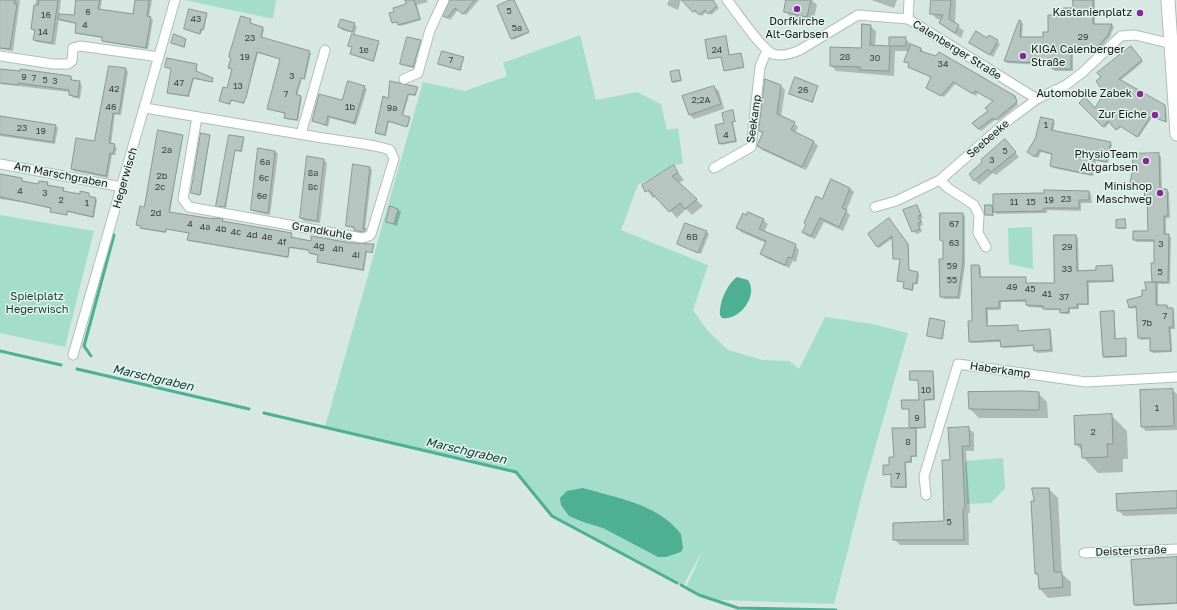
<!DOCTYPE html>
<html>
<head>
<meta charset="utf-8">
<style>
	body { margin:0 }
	canvas { display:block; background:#d7e7e1 }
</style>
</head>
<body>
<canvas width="1177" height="610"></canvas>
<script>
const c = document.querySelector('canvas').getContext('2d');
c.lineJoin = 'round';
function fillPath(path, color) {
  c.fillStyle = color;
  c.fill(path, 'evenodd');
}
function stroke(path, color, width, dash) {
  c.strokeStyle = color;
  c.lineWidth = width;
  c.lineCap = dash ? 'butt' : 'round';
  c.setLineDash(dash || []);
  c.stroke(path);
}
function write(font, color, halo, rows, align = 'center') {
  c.font = font + ' "Golos Text",sans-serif';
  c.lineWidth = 3;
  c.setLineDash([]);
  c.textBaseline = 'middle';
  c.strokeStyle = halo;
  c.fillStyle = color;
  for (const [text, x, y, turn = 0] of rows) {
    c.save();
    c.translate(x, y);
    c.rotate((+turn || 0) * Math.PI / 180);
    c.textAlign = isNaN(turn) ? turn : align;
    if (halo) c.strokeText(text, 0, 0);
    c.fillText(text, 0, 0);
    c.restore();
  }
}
fillPath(new Path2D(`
	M185,0H276L273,19Z
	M580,35L596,100L637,92L661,104L667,130L678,128L683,164L674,165L638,185L621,230L708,265L693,310L708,331L728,350L763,360L789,361L799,369L825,317L872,324L908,333L865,483L834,604L718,600L699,595L686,587L694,571L702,551L683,586L552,516L516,472L325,427L423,82L465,91L507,76L503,63Z
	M0,215L94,231L65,347L0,333Z
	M1032,227L1033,269L1009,264L1008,228Z
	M1003,458L1005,488L991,503L967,504L965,461Z`), '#a4deca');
fillPath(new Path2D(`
	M737,277L748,280C759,296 739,321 722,318L720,315C719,303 727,284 737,277Z
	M583,488C617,498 658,504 681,534L683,548L681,552L666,557H658L603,528L583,522L569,516L561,505L560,498L567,491Z`), '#4eaf92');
fillPath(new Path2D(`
	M0,0H20L13,51L0,49Z
	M36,0H61L59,15L75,16L77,0H102L100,11L133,15L136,0H152L149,18L153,20L148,49L105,42L103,38L78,34L76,32L77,24L61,21L59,19L55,45L37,42L34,40L35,32L32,29Z
	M406,0H427L428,2L417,5L421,20L401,26L399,23L393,22L408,5Z
	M450,0H479L466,15L458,10L450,20L444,16Z
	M513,0L515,1L529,33L513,40Z
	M669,0H681L678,10L667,5Z
	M683,0H712L719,8L711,15L707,11L702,16L697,12L696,13Z
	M787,0H812L817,5L813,22L791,17L785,11Z
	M871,0H897L894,8Z
	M932,0H956L955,24L964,31L961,38L946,28L940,23L942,20L937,19L931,13Z
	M1078,0H1095V25H1112L1114,27L1110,37L1096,53L1073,54V71H1055L1053,66L1007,63L1005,61L1021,22L1023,24L1022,38H1044L1064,16L1074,9Z
	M207,14L204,30H202L201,34L185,29Z
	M241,17L251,20V24L264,29L262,38L311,53L305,80L302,78L297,96L302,98L298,121L286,119V114L269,109L281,59L258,53L244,104L232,100L230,105L220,101L227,89L233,69Z
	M354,24L357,27L354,36L379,43L374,62L351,54L353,47L350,46L353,33L342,30L339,27Z
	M870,26L876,31L875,46L890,47V38H905L911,45L921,48L923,51L922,53L1015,97L1018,105L998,121L996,119L981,131L974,124L989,111L994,102L978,92L976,96L956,83L944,97L929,90L927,88L932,78L909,67L910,64L905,61L909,51H895L894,76L836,71L831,65L862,49Z
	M989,36L1000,44L993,57L974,45L988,39Z
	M726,38L730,56L741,54L744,68L726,71L722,57L709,58Z
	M186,39L185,48L172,43Z
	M420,41L414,68L402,65L401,64Z
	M1132,48L1143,62L1120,81L1166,108L1167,122L1153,116L1139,137L1122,126L1118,130L1110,122L1105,128L1081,103L1096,109Z
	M463,58L461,71L439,64Z
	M168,59L197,65V73L212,79L213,82L194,79L189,97L169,94L172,69L166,67Z
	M110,67L126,69L128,72L121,115L115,114L111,145L117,148L115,155H112L108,178L74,171L72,169L95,142Z
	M0,69L71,77L73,81L79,82L82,85L80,99L72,97L70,92L0,84Z
	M678,71L682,81L674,83L673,82Z
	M781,86L785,90L781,117L794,123L798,127L795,133L814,142L818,146L806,170L762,150L758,146L763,134L760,131Z
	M364,87L367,89L356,125L330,118L328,127L313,121Z
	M417,87L416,96L409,95L403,116L410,119L408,127L389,122L386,136L377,134L389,99Z
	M714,87L719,91L724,109L694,119L690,115L684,96Z
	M817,87L813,103L790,94Z
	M732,111L736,122H733L737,142L721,145L716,126L725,124Z
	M0,117L56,126L58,128L55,144L0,136Z
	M1053,121L1055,123L1053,131L1110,143L1112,145L1108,163L1096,161L1093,176L1053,168L1051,166L1053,155L1041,152L1038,158L1030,154Z
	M182,136L170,213L222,220L223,222L291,234L292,239L311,242L373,245V253L367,252L364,271L319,263V255L311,254L310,251L290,248L288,258L189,241V233L167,229L166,233L142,229V226L137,225Z
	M210,136L201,195L194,194L192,193Z
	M229,136L244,139L242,152L235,151L226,208L217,205Z
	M1009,145L1019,157L996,175L993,173L979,185L970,174Z
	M275,151L278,154L270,215L255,212L252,209Z
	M1158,154L1161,157L1162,190H1167L1169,192L1170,218H1166V235L1171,237L1170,284H1158V306H1167L1174,311L1175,329H1171L1172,352L1153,353L1151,351V339L1141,340L1139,338L1138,307L1132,309L1130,307L1143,296L1154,283L1155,264V242H1137L1134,240L1149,232L1148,199L1145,197L1146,188L1133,185L1131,183Z
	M308,157L324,160L327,163L320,223L304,221L301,218Z
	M674,167L684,180L678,183L703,206L692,215L686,209L677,218L656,196L653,198L643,185Z
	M370,168L372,170L365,230L368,233H357L355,229L347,226Z
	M0,175L22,179L23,182L39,186L47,183L48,186L63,189L64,192L81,195L89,194V197L97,200L94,218L68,212L67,215L52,212V209L28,203L0,199Z
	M850,188L854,192L846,211L850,215L843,231L824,222L815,239L807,236L803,232L823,200Z
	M1089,192L1091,195L1092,203H1081V211L1047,210V213L997,214L993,211L994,216L986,215V206L994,207L1045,194Z
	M917,206L923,218L921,219L923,225L920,226L922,232L916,234L904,211Z
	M398,209L401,212L397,226L387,222Z
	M962,214L965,216V265L960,299H944L941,296L944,243L941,240Z
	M763,220L768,224L764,232L795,245L799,250L796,262L793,261L789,268L766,258L761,254L766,243L741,232L737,228Z
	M1125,220L1126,229H1118L1117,228Z
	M890,221L909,246V272L919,274L918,284H914L913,291L905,289V282L898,280L900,259L894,258L893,238L879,248L877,246Z
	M707,232L709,234L701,254L678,244Z
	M1076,236L1078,238L1079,272L1097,271L1112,266L1113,268L1114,282L1089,283V305H1079V309H1070V314H1063L1061,310H1046L1044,308L1028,307L1027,302H1001V310H988V327L1017,326L1019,332L1050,330L1051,332L1053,352L1037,353L1034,346L1004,348L1001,342L972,343L970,341L979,266L981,268V278H1025L1027,284H1055Z
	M1114,312L1116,340H1126L1127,357L1105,358Z
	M945,322L943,339L928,336Z
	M911,372L934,374L935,400L925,401L926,428L915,429L917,431V457H912V463H906L907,488H894L892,475L884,474L910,429V410L902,408L920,401L919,381L911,380Z
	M1172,390L1177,394V430L1146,431L1142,427Z
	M1038,393L1047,402L1048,418H979L970,409Z
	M1111,415L1127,431L1128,459H1123V472L1098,473L1083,457L1082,451L1076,444Z
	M968,428L974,433V451H966L970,513H968L969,545H900L894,539L945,522L951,461Z
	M1049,489L1058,498L1062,574L1071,582V596L1048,598L1040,589L1039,576L1036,573L1035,502Z
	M1177,492V514L1124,516L1118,510Z
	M1177,558V604L1136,606L1135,605Z`), '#0003');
stroke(new Path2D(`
	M0,351L61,365
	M91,356L84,346L114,235
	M77,369L249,409
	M264,413L516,472L552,516L677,583
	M681,585L699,595L738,608L836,610`), '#4eaf92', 3);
const building = new Path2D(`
	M0,0H15L14,4H17L10,49L0,48Z
	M39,0H58L52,43L33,40L35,30L31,29L34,5H38Z
	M76,0H100L98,9L133,14L135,0H149L147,16L151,17L146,48L102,41V37L75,33L76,23L58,19L59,14L74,15Z
	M405,0H414L420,19L398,25L397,22L392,23L389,13L394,12L393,8L406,4Z
	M450,0H475L463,14L455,8L447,18L443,16Z
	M510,0H514L529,32L511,39L497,6Z
	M682,0H713L717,6L708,14L705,10L699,15L695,10L693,12Z
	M786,0H811L807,17L784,12Z
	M931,0H951L949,19L959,25L955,33L939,23L943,15L930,14Z
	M1073,0H1093V24H1112L1108,35L1094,51L1071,52V69H1052V64L1004,61L1019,20L1021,21L1020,37H1043V32H1048V15H1063V8H1073Z
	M189,9L207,13L203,30L201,29L200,34L184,29Z
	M241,16L251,19L250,23L263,27L261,37L310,51L304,79L301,78L296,94L301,96L297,120L284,118L285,113L267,109L280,59L257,52L246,98L243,103L231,100L229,104L219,101L223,87L227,88L232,69L228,68L231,58L229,57Z
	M341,19L355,23L352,32L338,27Z
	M862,24L871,25L870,45L889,46V37H906V46H890L889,71L860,70V67L830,66V47L861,48Z
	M976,31L987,38L989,35L998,40L990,55L969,43Z
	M174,34L186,39L184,47L171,43Z
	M352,34L379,41L373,61L350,54L352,47L348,46Z
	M726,36L729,55L741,53L744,67L724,71L721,57L708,59L705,40Z
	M407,37L421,40L413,67L400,64Z
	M911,44L921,48L920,51L936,56L939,52L1015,96L1017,102L995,120L993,118L978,129L972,123L988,111L985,108L993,101L975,91L973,94L953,82L941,96L926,88L931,77L908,67L909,63L904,62Z
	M1131,46L1142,60L1119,79L1165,105L1166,122L1151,116L1137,137L1120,126L1116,130L1108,121L1103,127L1079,103L1085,97L1095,108L1104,93L1096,81L1101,77L1097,73Z
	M442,51L464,57L460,70L438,64Z
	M167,58L197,64L196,71L213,78L212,82L193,78L188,96L167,93L171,69L165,67Z
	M109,66L126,68L119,114L113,113L109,143L115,144L113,154L110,153L106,176L71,169L76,138L94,141Z
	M0,69L20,71V69L71,76V80L80,81L78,97L69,95V90L18,83V85L0,83Z
	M679,70L681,80L672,82L670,72Z
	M795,77L818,86L812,102L789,94Z
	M765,79L781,85L777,114L795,122L791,130L814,141L802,167L757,146L763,132L759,131Z
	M348,81L365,86L354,123L328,116L326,125L312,121L319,94L342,100Z
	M390,81L418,87L415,95L408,94L402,115L410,117L407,127L388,121L385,135L375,133L383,96L388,98Z
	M714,86L721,104L689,115L682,96Z
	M733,110L735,121L732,122L736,141L719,144L715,125L724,123L722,113Z
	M0,116L56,125L53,142L0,134Z
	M1041,117L1054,120L1051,130L1111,142L1106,162L1094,159L1091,175L1050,166L1052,154L1039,150L1035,157L1027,152L1035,139Z
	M158,130L183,135L169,212L214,219V218L223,219L222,221L292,233L291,237L311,241V236L351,243L374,244L372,253L366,251L363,270L317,262L318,255L309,253V250L289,247L288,257L187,240L189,233L166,229L165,232L140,228L141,226L136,225L138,216L140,206L144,207Z
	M201,133L210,135L200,195L191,193Z
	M229,135L244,137L241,151L235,150L225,207L216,206Z
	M1005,139L1016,152L991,172L988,169L974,181L969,174L982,162L981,160Z
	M258,148L275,151L268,213L251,210Z
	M1159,153L1160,189H1167L1168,216H1164V234H1169L1168,282H1152L1151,263H1154V240H1133V231H1148L1147,198L1144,197L1146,186L1130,183L1133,168L1132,154Z
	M307,156L324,159L317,221L300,218Z
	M353,164L370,167L363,229H366L362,232L354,230V227L346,226Z
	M674,165L678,173L672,176L697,199L685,209L680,203L669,212L649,190L645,192L642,185Z
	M0,174L22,178V181L38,184L39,181L48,182L47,185L64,188L63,191L80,194V191L89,193V196L96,198L93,217L67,211V215L50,212L51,208L0,197Z
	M831,179L850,188L842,208L847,210L839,227L820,218L811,236L802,232L806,225L804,223L816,196L822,199Z
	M1044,190L1089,191V200H1079V208H1044V211L993,212V194L1044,193Z
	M917,205L921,215L918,216L921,222L918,223L920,229L912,232L903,210Z
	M985,205H992L993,215H985Z
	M390,206L398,209L394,224L386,222Z
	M748,212L764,219L759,229L796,244L792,258L788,257L785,265L760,254L766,241L736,228L743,213L746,215Z
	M940,213H963V262L958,297H940L939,259H943V241L940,240Z
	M889,218L908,244L909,270L918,272L916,284L913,283L912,290L903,288L904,282L897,281L900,259H893L892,236L877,247L868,234Z
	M1125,219L1126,228H1116V220Z
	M685,223L707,231L698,253L677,244Z
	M1054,235H1076L1077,271L1096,270V266L1112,265L1113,281H1087L1088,304H1077V308H1068L1069,312L1060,313V309H1043V306L1026,305V300L999,301V308H986L987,326L1018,325V331L1050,329L1051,350L1034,351L1033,345L1001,347L1000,340L969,342L968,321H972L971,265H979L980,277H1026V283H1054Z
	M1145,282H1156V305H1167V308H1173V327H1169L1171,351H1150V338H1138L1136,306L1129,308L1127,300L1142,296V290H1146Z
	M1114,311L1115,339L1126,338V356L1103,357L1100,312Z
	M930,318L945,321L942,339L927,336Z
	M910,371H933L934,399L924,400L925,427L910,428H916V456H911V462H905L906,487H891V474L883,475V465H889V457H894L892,428H909V409H902L901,400H919L918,380H910Z
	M1173,389L1174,426L1141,427L1140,390Z
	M1024,391L1039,392V410L969,409L968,392Z
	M1112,414L1113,444H1107L1108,457L1082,458L1081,444L1075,445L1074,416Z
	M969,427L970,446H962L965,508L963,509L964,540H893V523L944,521L942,460H950L948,428Z
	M1032,488H1049L1054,572H1062L1063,587L1039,589L1038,574H1035L1031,501H1034Z
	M1177,491V508L1117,511L1116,494Z
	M1177,557V603L1134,605L1131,560Z`);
fillPath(building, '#b6c5bf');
stroke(building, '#899892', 1);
const street = new Path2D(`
	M727,0C737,12 761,49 773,54C782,57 791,54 800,50L858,15L908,19L1037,99
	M908,19L909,0
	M0,56L53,64H68L72,61L73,48L80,46L159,57
	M404,79L418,73L430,30L444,0
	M145,108C202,118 260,127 317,137C338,141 371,143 390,150L394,159L371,234L369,236L362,238L189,207L183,199L197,117
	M301,134L325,50
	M0,164L122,187
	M714,168L751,147L760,67L767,50
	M940,180L948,188L974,205L979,215L978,233L986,247
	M875,207L896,201L940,180L1010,119L1037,99L1066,85L1083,72L1121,36L1135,35L1176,45
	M73,355L175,0
	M926,495L924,476L958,364L1086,382L1177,377
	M1084,553L1177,549`);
const secondary = new Path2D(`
	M1168,0L1177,134`);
stroke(street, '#afbfb9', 11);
stroke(secondary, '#afbfb9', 15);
stroke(street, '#fff', 9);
stroke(secondary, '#fff', 13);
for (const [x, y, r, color] of [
	[797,9,4,"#842996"],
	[1140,13,4,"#842996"],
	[1023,56,4,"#842996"],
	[1140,94,4,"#842996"],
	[1155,115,4,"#842996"],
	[1146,161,4,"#842996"],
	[1160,193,4,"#842996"]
]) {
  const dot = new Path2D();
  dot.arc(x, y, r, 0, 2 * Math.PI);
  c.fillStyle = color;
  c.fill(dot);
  stroke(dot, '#e4f4ee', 1.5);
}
write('9px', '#3a423f', null, [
	["5",509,11],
	["6",88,12],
	["16",46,15],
	["43",196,19],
	["4",85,25],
	["5a",517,28],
	["14",43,32],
	["29",1083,37],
	["23",250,38],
	["1e",364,50],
	["24",717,50],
	["19",245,57],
	["28",845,57],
	["30",875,58],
	["7",451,60],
	["34",943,64],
	["3",292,76],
	["9",24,77],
	["7",34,78],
	["5",45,80],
	["3",55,81],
	["47",179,83],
	["13",238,86],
	["42",114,89],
	["26",803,90],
	["7",286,94],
	["2;2A",701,100],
	["46",111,107],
	["1b",350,107],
	["9a",392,108],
	["1",1046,125],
	["23",22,128],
	["19",41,131],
	["4",726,135],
	["2a",167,150],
	["5",1005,151],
	["3",992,160],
	["6a",265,162],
	["8a",313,173],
	["2b",162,176],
	["6c",264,178],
	["2c",160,187],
	["8c",313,187],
	["4",20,191],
	["3",45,193],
	["6e",262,196],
	["23",1066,199],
	["2",61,200],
	["19",1049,200],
	["11",1014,202],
	["15",1031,202],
	["1",87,203],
	["2d",156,213],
	["4",190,224],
	["67",954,224],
	["4a",205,227],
	["4b",221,229],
	["4c",236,232],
	["4d",252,235],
	["4e",267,237],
	["6B",692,237],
	["4f",282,242],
	["63",954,243],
	["3",1161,244],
	["4g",319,246],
	["29",1067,247],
	["4h",338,249],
	["4i",356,255],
	["59",952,266],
	["33",1067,269],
	["5",1160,272],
	["55",952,280],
	["49",1012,287],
	["45",1030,289],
	["41",1047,294],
	["37",1064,297],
	["7",1165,316],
	["7b",1147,323],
	["10",926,390],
	["1",1157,408],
	["9",917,418],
	["2",1093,432],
	["8",908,442],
	["7",898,476],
	["5",949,522]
]);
write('11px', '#111614', '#e4f4ee', [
	["Kastanienplatz",1132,13],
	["Dorfkirche",797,22,"center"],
	["Alt-Garbsen",797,35,"center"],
	["KIGA Calenberger",1031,50,"left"],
	["Straße",1031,63,"left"],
	["Automobile Zabek",1132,94],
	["Zur Eiche",1147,115],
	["PhysioTeam",1138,155],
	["Altgarbsen",1138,168],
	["Minishop",1152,187],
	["Maschweg",1152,200]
], 'right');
write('11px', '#111614', '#e4f4ee', [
	["Calenberger Straße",957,50,32],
	["Seekamp",754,119,-82],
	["Seebeeke",988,139,-41],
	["Am Marschgraben",61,175,11],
	["Hegerwisch",125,178,-74],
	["Grandkuhle",322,231,10],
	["Haberkamp",1000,370,8],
	["Deisterstraße",1131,551,-2]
]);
write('11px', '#103b2f', '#e4f4ee', [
	["Spielplatz",37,297],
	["Hegerwisch",37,310]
]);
write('italic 12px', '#083529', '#e4f4ee', [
	["Marschgraben",153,378,13],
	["Marschgraben",466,451,13]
]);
</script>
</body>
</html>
